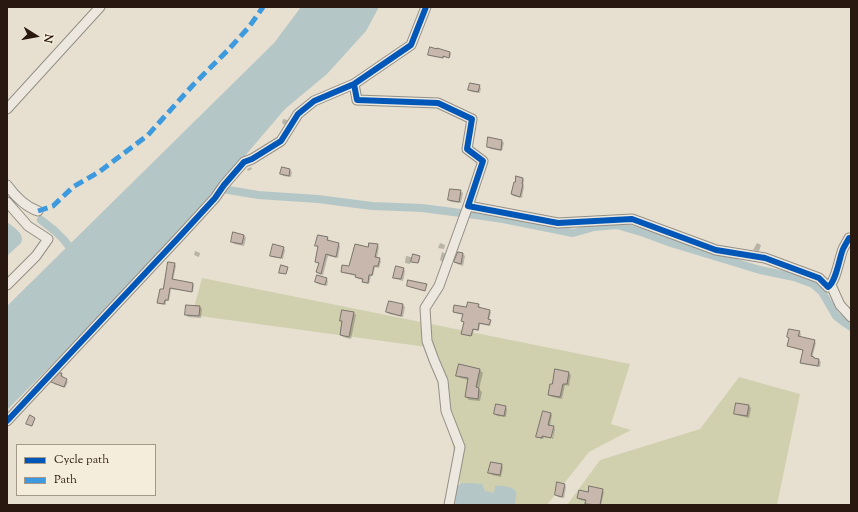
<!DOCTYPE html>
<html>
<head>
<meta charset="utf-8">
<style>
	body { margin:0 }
	#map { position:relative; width:858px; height:512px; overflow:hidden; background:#e7e0d1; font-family:"Sorts Mill Goudy",serif }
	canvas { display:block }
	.frame { position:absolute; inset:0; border:8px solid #29180f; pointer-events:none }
	.legend { position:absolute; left:16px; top:444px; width:140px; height:52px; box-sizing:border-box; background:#f5eddb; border:1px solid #a39889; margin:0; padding:5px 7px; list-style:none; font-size:12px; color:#29180f }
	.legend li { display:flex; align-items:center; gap:8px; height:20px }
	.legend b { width:20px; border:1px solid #a39889 }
	.north { position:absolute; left:16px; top:16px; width:40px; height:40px; -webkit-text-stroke:3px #f5eddb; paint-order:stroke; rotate:101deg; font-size:11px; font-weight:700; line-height:16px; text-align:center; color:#29180f }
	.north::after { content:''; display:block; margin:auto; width:14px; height:18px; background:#29180f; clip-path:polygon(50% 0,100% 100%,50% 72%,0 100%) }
</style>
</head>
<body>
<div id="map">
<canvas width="858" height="512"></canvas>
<div class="frame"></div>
<ul class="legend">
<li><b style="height:5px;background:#0057b8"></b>Cycle path</li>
<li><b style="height:5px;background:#3d9ade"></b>Path</li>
</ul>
<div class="north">N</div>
</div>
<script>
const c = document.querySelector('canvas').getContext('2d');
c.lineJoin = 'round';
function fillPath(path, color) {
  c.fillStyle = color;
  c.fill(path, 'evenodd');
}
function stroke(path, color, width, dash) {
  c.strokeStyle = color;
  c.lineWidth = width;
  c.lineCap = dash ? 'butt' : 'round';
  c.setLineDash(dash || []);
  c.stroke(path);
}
fillPath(new Path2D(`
	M202,278L630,364L611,424L631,430L589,452L547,505H464L434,348L192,315Z
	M739,377L800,394L777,505H567L600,460L700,429Z`), '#d0d0af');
fillPath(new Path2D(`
	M301,7H379L366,31L327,74L285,109L154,262L7,410V306L274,43Z
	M7,222C13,227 26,234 21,243L7,256Z
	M461,483H471L482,484L485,491L494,493L495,486C500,485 514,486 516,492C517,495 515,501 515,505H455L456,488Z`), '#b5c6c6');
fillPath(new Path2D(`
	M438,49L450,53L451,54L450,58L444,57V58L431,56L429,54Z
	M479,86L481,88L480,93L472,92L469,90Z
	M283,119L288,120L285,125L282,123Z
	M502,141L504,143L502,151L490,149L488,147Z
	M251,167L252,169L248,171L247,169Z
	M282,168L290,170L292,172L291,177L283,176L281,174Z
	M523,179L524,180L523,185L524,187L522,198L513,196L512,194Z
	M460,191L463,193L461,203L451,202L449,200Z
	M244,235L246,238L244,246L234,244L232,241Z
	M327,238L329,240V242L338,244L340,246L338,258L328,256L323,275L319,274L317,272L319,264L316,261L318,247L316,245Z
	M440,243L445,245L444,249L438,248Z
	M757,243L761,245L759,251L753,250Z
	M377,245L379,247L377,258L381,261L379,268L375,267L373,276H371L369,284L365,283L363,282L364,280L358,279L356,277L357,276L344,273L342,272L349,267L369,248Z
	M283,247L285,250L283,259L273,257L271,255Z
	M195,251L200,253L199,257L194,255Z
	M442,252L444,253L446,255L444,263L440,260Z
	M463,254L465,256L463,266L457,264L455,262Z
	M406,256L411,257L413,259L420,257V258L419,263L411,260L410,264L405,263V262Z
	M175,264L176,266L173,280L193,284L194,285L193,292L171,289L169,301H166V305L160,304L158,303Z
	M403,269L405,271L403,281L396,279L394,277Z
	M326,279L328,281L327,286L318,284L316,282Z
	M403,305L405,307L403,317L389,314L387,312Z
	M478,305L480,306L479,308L489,311L491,312L489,320L491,322L490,326L480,324L479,331L474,330L472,336L464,334L465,322L462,321L464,315L455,313L454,311Z
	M200,307L202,309L201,318L188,317L186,315Z
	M354,313L356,315L351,339L343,337L341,335L343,322L341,321Z
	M799,332L801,334L800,338L814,341L816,343L812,358L819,360L821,362L820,367L803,364L801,362L804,351L790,347L788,346Z
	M460,365L480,370L483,373L479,389L482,392L480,401L469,400L466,397L469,380L460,378L458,376Z
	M569,373L571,375L569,386L565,385L562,399L552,397L550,395Z
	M61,374L63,376L62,378L68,382L65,388L54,384L53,382Z
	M737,404L749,406L751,408L749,418L737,415L735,413Z
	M505,407L507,409L506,417L497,416L495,414Z
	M551,414L552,415L550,426L553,427L550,438L544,437L543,439L539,438L537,436Z
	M554,428L555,429L553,439H552Z
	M501,465L503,467L501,477L492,475L490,473Z
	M564,485L566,487L564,498L558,497L556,495Z
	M602,490L604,492L601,505H584L585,501L580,500L578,498Z`), '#0003');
stroke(new Path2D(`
	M217,188L258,195L318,199L372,206L422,208L476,215L503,219L573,233L594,227L617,225L644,233L671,243L760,270L794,277L813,284L822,292L836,316L845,323L851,327
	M41,220L55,231L64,240L74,253`), '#b5c6c6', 8);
const building = new Path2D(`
	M430,47L437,49V48L450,52L449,58L443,56V58L428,55Z
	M470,83L480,85L478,92L468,90Z
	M488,137L502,140L501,150L487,147Z
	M282,167L290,169L289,176L280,174Z
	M516,176L523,178L522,184H523L520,197L511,194L514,182H515Z
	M450,189L461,190L459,202L448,200Z
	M233,232L244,235L242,244L231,242Z
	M318,235L328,237L327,240L339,243L336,257L326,254L321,274L316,272L319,263L315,262L318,246H315Z
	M369,243L378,244L375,257L380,258L378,266H374L372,275H369L368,283L362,282L363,279L355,277L356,275L341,272L342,265L349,266L355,244L368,247Z
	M273,244L284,247L281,258L270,256Z
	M458,252L463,253L461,264L454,262Z
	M413,254L420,256L418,263L411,262Z
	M168,262L175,263L172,279L193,283L192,292L170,288L168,300H165L164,304L157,303L160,289H163Z
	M281,265L288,267L286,274L279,273Z
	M396,266L404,268L401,279L393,278Z
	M317,275L327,278L325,285L315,282Z
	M408,280L427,284L425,291L407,286Z
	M389,301L403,304L401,316L386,312Z
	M468,302L479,304L478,307L490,310L488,319L491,320L489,325L479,323L478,330L473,329L471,336L461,334L464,322L461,321L463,314L453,312L454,305L466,307Z
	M186,305L200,306L199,316L185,315Z
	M342,310L354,312L349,337L340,335L342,321H340Z
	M789,329L800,331L798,336L815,340L811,356L814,357V358L819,359L818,366L800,363L803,350L787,346L789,338L787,337Z
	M459,364L480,369L476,387L479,388L478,399L465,397L468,378L456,376Z
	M555,369L569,372L567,384H563L560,397L548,395L550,384H552Z
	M60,373H62L61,376L67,379L64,387L51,382Z
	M736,403L749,405L747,416L734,414Z
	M496,404L506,406L504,416L494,414Z
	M543,411L551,413L548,425L554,426L551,438L542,436V438L536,437Z
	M30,415L35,418L32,426L26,424Z
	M491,462L502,464L500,475L488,473Z
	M557,482L565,484L562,497L555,495Z
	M589,486L603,489L600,505L585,504L586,500L577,498L579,490L588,492Z`);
fillPath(building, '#c7b7ac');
stroke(building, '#7a746b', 1);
const minor = new Path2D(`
	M354,84L357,100L438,103L472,119L467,149L483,161L468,206L558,223L632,219L716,250L765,258L819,278L828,287C836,282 839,259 843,249C845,245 847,242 849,238H851
	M7,109L100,7
	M7,185C15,196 26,207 38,211
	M7,202L28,226L48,239L36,256L7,285
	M831,285L840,305L851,317
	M7,421L182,234L215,198L224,185L244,162L252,159L281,141L298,114L314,101L354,84L411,45L426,7
	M449,505L460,447L446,411L443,381L434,360L427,341L425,308L439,286L468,206`);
stroke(minor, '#948f85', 11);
stroke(minor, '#ece8e0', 9);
stroke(new Path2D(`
	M38,211L53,206L73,187L99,172L148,135L193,85L228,50L249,27L263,7`), '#3d9ade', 5, [10, 5]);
stroke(new Path2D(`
	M354,84L357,100L438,103L472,119L467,149L483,161L468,206L558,223L632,219L716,250L765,258L819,278L828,287C836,282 839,259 843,249C845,245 847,242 849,238H851
	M7,421L182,234L215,198L224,185L244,162L252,159L281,141L298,114L314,101L354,84L411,45L426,7`), '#0057b8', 6);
</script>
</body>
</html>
